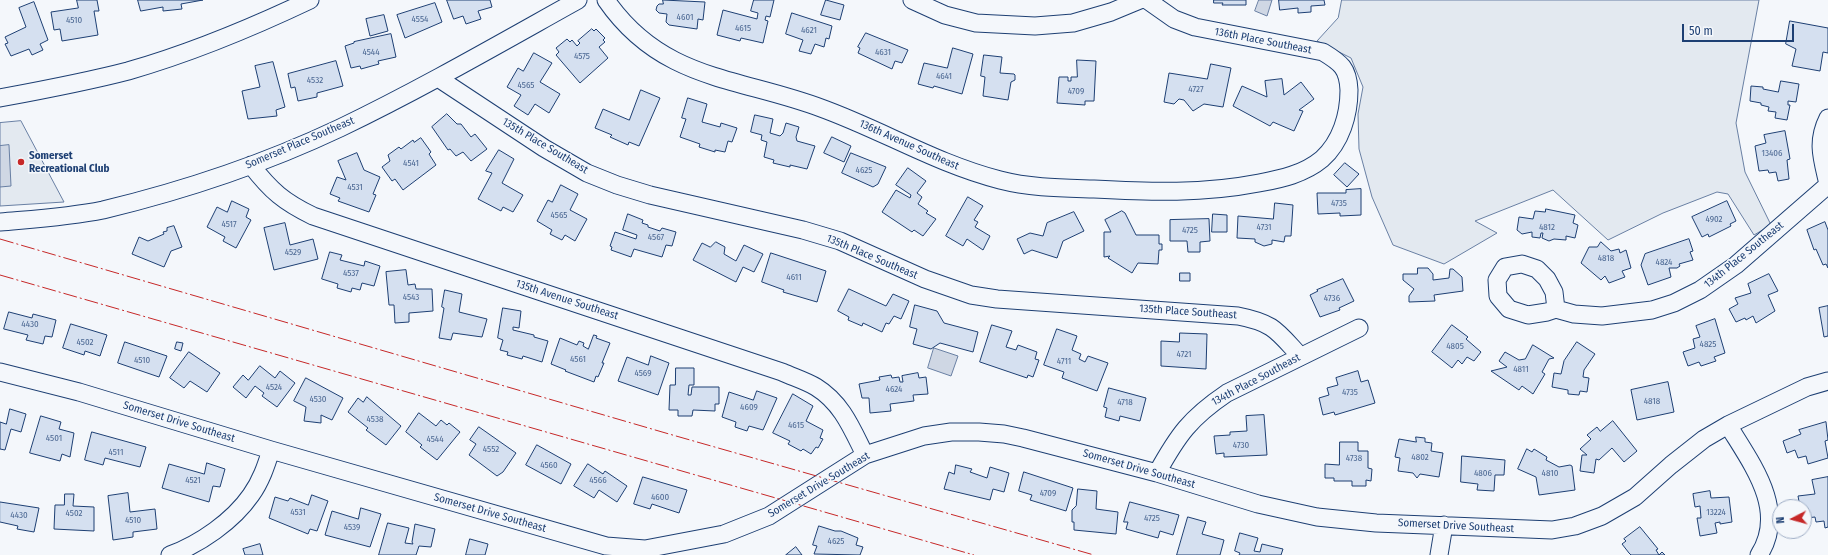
<!DOCTYPE html>
<html>
<head>
<meta charset="utf-8">
<style>
	body { margin:0 }
	#map { position:relative; width:1828px; height:555px; overflow:hidden; background:#f4f7fb; font-family:"Fira Sans Condensed",sans-serif }
	canvas { display:block }
	.north { position:absolute; left:1772px; top:499px; width:40px; height:40px; box-sizing:border-box; background:#f4f7fb; border:1px solid #9eadc5; border-radius:50%; rotate:264deg; font-size:11px; font-weight:700; line-height:16px; text-align:center; color:#1d3f73 }
	.north::after { content:''; display:block; margin:auto; width:14px; height:18px; background:#c62828; clip-path:polygon(50% 0,100% 100%,50% 72%,0 100%) }
	.scale { position:absolute; left:1682px; top:24px; width:112px; height:18px; box-sizing:border-box; border:2px solid #1d3f73; border-top:0; padding-left:5px; font-size:12px; line-height:14px; white-space:nowrap; color:#1d3f73; -webkit-text-stroke:3px #f4f7fb; paint-order:stroke }
</style>
</head>
<body>
<div id="map">
<canvas width="1828" height="555"></canvas>
<div class="north">N</div>
<div class="scale">50 m</div>
</div>
<script>
const c = document.querySelector('canvas').getContext('2d');
c.lineJoin = 'round';
function fillPath(path, color) {
  c.fillStyle = color;
  c.fill(path, 'evenodd');
}
function stroke(path, color, width, dash) {
  c.strokeStyle = color;
  c.lineWidth = width;
  c.lineCap = dash ? 'butt' : 'round';
  c.setLineDash(dash || []);
  c.stroke(path);
}
function write(font, color, halo, rows, align = 'center') {
  c.font = font + ' "Fira Sans Condensed",sans-serif';
  c.lineWidth = 3;
  c.setLineDash([]);
  c.textBaseline = 'middle';
  c.strokeStyle = halo;
  c.fillStyle = color;
  for (const [text, x, y, turn = 0] of rows) {
    c.save();
    c.translate(x, y);
    c.rotate((+turn || 0) * Math.PI / 180);
    c.textAlign = isNaN(turn) ? turn : align;
    if (halo) c.strokeText(text, 0, 0);
    c.fillText(text, 0, 0);
    c.restore();
  }
}
const green = new Path2D(`
	M1342,0H1759L1736,123L1745,172L1771,225L1754,235L1728,194L1717,192L1663,213L1608,240L1553,190L1475,221L1497,233L1444,264L1393,245L1372,197L1359,149L1358,114L1363,87L1351,58L1317,41L1338,18Z
	M21,121L64,202L0,206V123Z`);
fillPath(green, '#e3e9f0');
stroke(green, '#687fa3', 1);
const water = new Path2D(`
	M1259,0H1272L1267,16L1255,11Z
	M9,145L11,186L0,187V146Z
	M934,348L958,356L951,376L928,368Z`);
fillPath(water, '#cfd7e4');
stroke(water, '#687fa3', 1);
const building = new Path2D(`
	M77,0H97L99,11H94L98,35L62,41L60,29L54,30L51,12L78,8Z
	M138,0H203L181,4L182,9L163,11V7L141,11Z
	M447,0H490L492,7L478,11L481,19L466,24L463,16L454,19Z
	M663,0L705,2L703,20L698,19L697,29L669,25L666,22L667,14L659,13L656,10L657,6L659,4H663Z
	M754,0H774L770,17L766,16L765,20L768,21L763,43L741,38L740,41L717,35L723,10L757,19L758,13L751,11Z
	M826,0L844,5L840,20L821,15Z
	M1214,0H1246V5H1222L1223,3H1214Z
	M1279,0H1324L1325,5L1311,6V12L1298,13V8L1280,10Z
	M34,2L48,40L40,44L43,50L32,55L29,49L11,56L5,44L8,43L5,37L26,27L19,8Z
	M435,3L442,22L405,38L397,15Z
	M792,13L832,26L829,39L826,38L824,47L815,44L811,54L799,51L803,40L786,34Z
	M384,15L388,31L370,36L366,19Z
	M1790,21L1828,28V53L1823,52L1820,71L1792,66L1796,49L1786,44Z
	M592,29L594,31L596,29L605,38L603,40L605,42L599,47L608,58L580,83L556,55L559,52L556,48L567,39L570,42L572,40L577,46L580,43L578,41Z
	M866,33L908,50L902,63L895,61L892,69L858,53L860,48L858,47Z
	M391,34L396,57L378,61L379,64L361,69L360,66L351,68L345,46L354,43V42Z
	M953,48L973,54L962,94L934,86L933,88L918,84L924,63L947,68Z
	M534,53L552,63L540,82L560,94L549,113L535,104L528,115L514,106L521,95L507,87L518,68L523,71Z
	M984,55L1002,57L1000,73L1014,74L1015,75V80L1011,82L1008,100L983,96L985,77L981,76Z
	M1077,60L1096,61L1094,101H1085V105L1057,103L1059,77H1068V81H1071V77H1077Z
	M336,61L343,86L317,93V97L298,101L295,87L291,88L288,74Z
	M273,62L285,107L276,110L277,116L248,119L242,91L260,87L255,66Z
	M1211,64L1231,68L1223,107L1204,104L1193,111L1184,100L1179,99L1174,104L1164,102L1169,73L1207,79Z
	M1282,79L1284,95L1301,82L1314,99L1299,110L1303,111L1294,131L1273,122L1270,126L1233,106L1242,86L1267,97L1265,81Z
	M1781,81L1799,84L1796,102L1788,101V105H1790L1787,120L1775,118L1776,112L1768,111L1769,107L1761,105V103L1750,101L1751,86L1763,87V89L1778,92Z
	M641,90L660,98L639,146L629,142L628,145L610,137L612,135L595,128L603,109L629,120Z
	M688,98L707,104L702,122L720,127L721,123L737,128L732,142L728,141L725,152L715,150V152L699,147L700,144L680,137L686,119L682,118Z
	M447,114L457,124H461L471,137L475,134L487,149L471,161L463,152L456,156L450,149L448,150L432,127Z
	M755,115L773,119L770,133L780,136L783,133L786,123L799,127L796,137L797,141L815,146L807,169L790,165V167L773,163L774,160L764,157L767,142L761,140L762,135L751,132Z
	M1785,131L1790,159L1787,160L1789,179L1778,181L1776,172L1769,173L1768,170L1759,171L1755,146L1766,143L1764,135Z
	M832,137L851,146L844,162L824,153Z
	M421,138L431,152L429,154L436,165L403,190L395,179L392,181L382,167L390,161L388,155L399,147L401,149L413,140L414,142Z
	M499,150L514,159L502,183L523,195L513,212L503,207L501,211L478,199L492,173L486,171Z
	M357,153L364,170L380,177L373,194L376,195L369,212L338,201L340,198L330,194L337,177L346,180L338,161Z
	M851,153L886,167L878,184L873,187L842,173Z
	M1345,163L1359,174L1347,187L1334,175Z
	M908,168L926,181L917,193L922,197L918,204L928,211L926,213L936,219L923,236L914,230L912,232L882,212L896,190L910,198L911,195L896,185Z
	M561,185L578,194L570,210L587,219L575,241L565,235L562,240L550,234L552,230L537,221L548,200L552,202Z
	M1361,189V215L1340,216V213L1318,214L1317,193H1346V190Z
	M968,197L983,206L974,220L978,222L975,227L990,236L983,250L967,239L963,246L946,236Z
	M232,201L249,209L246,217L251,220L236,248L223,241L225,237L207,227L217,207L227,212Z
	M1727,201L1736,221L1730,224L1731,226L1709,237L1708,234L1702,237L1692,217Z
	M1275,203L1293,205L1291,236H1285L1284,242L1272,240V244L1264,246L1255,242V239L1237,238L1238,216L1273,219Z
	M1546,209L1575,215L1573,223L1578,225L1575,238L1566,236V240L1554,239L1549,241L1542,238L1543,233H1541L1540,238L1532,237V232L1522,234L1517,230L1519,217L1533,219L1535,211L1545,212Z
	M1122,211L1125,213L1136,235H1159V244H1162V250H1159L1158,264L1138,263L1132,273L1108,258L1110,256L1104,257V232H1111L1105,220Z
	M1074,212L1084,231L1063,241L1057,258L1032,250L1024,254L1017,239L1030,233L1043,236L1047,223Z
	M628,214L643,220L642,223L648,225V227L660,231L662,228L676,232L672,246L666,245L662,257L634,249L631,257L611,250L612,247L610,246L615,232L636,239L637,235L623,230Z
	M1213,214L1227,215V232H1212Z
	M1209,219L1210,241L1200,242V252H1188L1187,241H1170V220Z
	M1825,222L1828,230V268L1826,264L1823,265L1816,249L1814,250L1807,230Z
	M285,223L290,245L313,239L318,259L274,270L264,228Z
	M174,226L182,247L171,251L164,267L132,254L139,237L148,241L164,234L163,232L167,231V228Z
	M1689,239L1693,251L1690,252L1693,260L1679,264L1680,266L1677,268H1669L1671,277L1648,285L1641,265L1645,254Z
	M716,242L725,247L724,254L736,261L744,245L763,254L754,272L743,267L736,282L693,260L702,243L710,247Z
	M1601,242L1611,251L1619,249L1620,253L1626,250L1631,268L1622,271L1625,277L1609,283L1605,276L1601,280L1581,263L1589,247H1597Z
	M330,252L342,255L340,260L364,266L365,261L380,266L374,286L362,283L360,290L352,288L351,292L337,288L338,284L322,279Z
	M771,253L826,271L817,302L783,292L784,290L762,282Z
	M1418,268H1428L1433,274V280L1449,278L1450,269H1453L1462,277L1463,291L1434,295L1435,301L1409,302V296L1414,289L1403,280V274H1417Z
	M406,270L408,285L415,284L416,289H432L433,311L409,313V322L395,323L394,305H389L386,272Z
	M1180,273H1190V281H1180Z
	M1769,274L1778,291L1768,295L1775,311L1756,323L1753,316L1746,320L1745,318L1736,322L1729,309L1738,304L1735,298L1751,293L1748,284Z
	M1343,279L1354,301L1339,308L1340,310L1320,317L1310,295L1318,291L1317,290Z
	M849,289L886,306L893,294L909,301L901,319L894,316L889,324L886,323L882,332L863,323L862,326L848,320L849,317L838,311Z
	M445,290L462,294L459,312L487,319L482,337L453,333L451,340L439,338L444,308L442,307Z
	M915,305L937,311L944,323L978,332L973,352L940,343L931,349L913,344L917,329L910,327Z
	M1828,306V336L1824,337L1819,308Z
	M503,308L521,311L519,328L513,327V330L534,335V337L548,341L542,362L523,356L522,359L507,355L508,352L500,350L503,340L498,338Z
	M9,312L32,318L33,314L56,320L52,337L45,336L43,344L26,340L28,335L4,329Z
	M1715,319L1725,353L1714,357L1716,361L1701,366L1699,362L1688,366L1683,352L1695,348L1693,339L1700,337L1696,326Z
	M71,324L107,335L100,356L85,351L84,355L63,348Z
	M992,325L1012,331L1006,347L1016,350L1018,345L1037,352L1035,359L1039,360L1033,377L1028,375L1027,378L980,362Z
	M1452,325L1468,337L1466,339L1481,352L1474,361L1467,357L1462,364L1458,360L1452,368L1432,352Z
	M1057,329L1077,336L1072,350L1081,354L1079,359L1085,362L1088,356L1108,363L1097,391L1062,378L1064,372L1044,365Z
	M1180,333L1207,334L1206,369L1161,366V341L1179,342Z
	M594,335L597,336L596,338L610,343L602,363H604L598,377L596,376L594,382L565,371L566,370L551,364L560,338L577,345L579,341L584,343L583,346L588,349Z
	M125,342L167,356L159,377L118,363Z
	M177,342L183,343L181,351L175,349Z
	M1577,342L1595,354L1584,370L1583,377L1589,378L1587,392L1580,391L1579,395L1568,394V390L1552,387L1554,373L1561,374L1564,361Z
	M1533,345L1554,358L1549,359L1542,372L1545,374L1533,394L1522,386L1519,390L1491,371L1507,367L1499,361L1505,352L1519,360L1525,359Z
	M189,352L220,373L207,392L190,381L184,388L170,378Z
	M651,356L669,363L658,395L618,381L627,357L648,365Z
	M260,366L275,378L280,371L295,383L277,407L262,396L264,393L255,386L246,398L233,387L243,375L248,380Z
	M676,368H694V385H689L688,395H691L692,387H719V404H715V411L693,410L692,416H678V410H669L670,385H675Z
	M1358,371L1361,382L1368,380L1375,403L1335,415L1334,412L1323,415L1319,398L1329,395L1327,388L1338,385L1336,378Z
	M918,373L919,378L926,377L928,394L913,395L914,401L890,404L891,411L870,413L869,398H862L859,384L880,380L879,377L891,375L892,378L899,377L900,382H903L902,376Z
	M306,378L343,398L332,420L321,415V423L304,421L306,407L294,401Z
	M1668,382L1674,412L1637,420L1631,390Z
	M1109,388L1146,398L1140,421L1120,416L1119,421L1105,417L1107,408L1104,407Z
	M757,391L777,398L763,430L749,426L747,431L735,427L736,422L722,417L729,392L753,400Z
	M793,394L813,406L806,421L823,430L820,438L823,439L818,448L816,447L811,454L803,449L801,451L788,444L790,441L773,433Z
	M367,397L401,426L386,445L366,430L368,428L348,412L358,398L363,402Z
	M10,409L26,414L21,432L11,429L5,450L0,449V422L6,424Z
	M419,413L436,426L441,420L447,425L449,423L460,432L437,460L420,447L422,445L406,432Z
	M1264,415L1267,455L1224,457V453L1216,454L1214,436L1230,435V432L1247,431L1246,416Z
	M41,416L61,422L59,429L74,433L70,457L62,454L60,461L30,453Z
	M1613,421L1637,451L1624,462L1612,448L1599,460L1596,459L1594,473L1580,471L1582,455H1587L1580,449L1591,439L1587,435L1597,427L1600,431Z
	M1826,422L1828,440L1825,441L1828,458L1808,464L1806,456L1798,458L1795,450L1787,453L1783,441L1801,434L1799,430Z
	M479,427L516,453L503,472L497,476L469,455L476,444L470,440Z
	M92,432L146,447L140,467L105,458L103,465L85,460Z
	M1416,437L1425,438V442L1432,443L1431,451L1443,453L1439,477L1420,474L1417,478L1413,473L1398,471L1400,458L1395,457L1399,439L1416,442Z
	M1340,442H1358V451H1368V468L1372,469L1371,481L1366,480V486H1352V481H1334V478H1325V464L1339,465Z
	M537,445L571,464L561,484L526,465Z
	M1527,449L1532,452L1534,449L1547,457L1546,460L1559,467L1570,465L1572,466L1575,490L1539,495L1536,477L1518,469Z
	M1462,456L1505,460L1504,475H1495L1494,491L1477,490L1478,484L1461,482Z
	M207,463L225,469L220,487L213,486L209,502L162,488L169,464L204,474Z
	M588,464L603,474L605,471L627,486L617,502L599,490L594,498L574,486Z
	M956,465L972,469L970,472L987,478L990,467L1009,473L1004,492L993,489L990,500L944,489L949,472L954,474Z
	M1024,472L1073,488L1066,511L1030,500L1032,495L1019,491Z
	M643,477L687,490L679,513L652,504L650,509L634,504Z
	M1828,477V527L1825,528L1824,521L1816,522L1815,517L1806,518L1804,507H1800L1798,496L1815,494L1812,480Z
	M1078,489L1097,491L1096,509L1118,512L1116,534L1074,530V522H1072V510L1076,506Z
	M1710,491L1711,498L1729,497L1732,522L1720,524V522L1715,523L1717,533L1700,536L1697,518H1701L1700,506L1695,507L1693,494Z
	M128,493L130,512L155,509L157,529L133,532V537L113,540L108,496Z
	M65,494H74L73,506L94,507V531L54,529L55,505H64Z
	M312,495L328,501L317,531L310,529L308,534L269,518L275,497L288,501L290,498L308,505Z
	M0,502L39,508L34,532L17,529L18,526L0,522Z
	M1130,502L1179,515L1173,535L1160,531L1158,538L1126,529L1128,522H1124Z
	M361,508L381,514L370,547L325,535L332,511L358,519Z
	M1188,517L1206,522L1202,534L1224,540L1220,555H1177Z
	M388,523L409,528L405,543L413,544L412,542L415,524L435,529L431,547L419,546L416,555H379Z
	M819,526L835,531H841L858,538L856,545L863,547L860,555L814,554L817,546L813,545Z
	M1640,527L1658,549L1656,550L1659,555L1662,552L1665,555H1631L1629,553L1622,544L1626,541L1624,539Z
	M1240,533L1258,538L1254,551L1260,552L1262,544L1283,549L1281,555H1239L1240,553L1235,551Z
	M470,539L488,544L485,555H466Z
	M260,544L263,555H245L243,549Z
	M796,547L802,555H786Z`);
fillPath(building, '#d5e0f0');
stroke(building, '#1d3f73', 1);
const minor = new Path2D(`
	M606,0C662,81 738,77 821,108C882,130 937,164 1000,180C1031,188 1063,188 1094,189C1152,192 1202,194 1259,183C1281,179 1304,174 1322,159C1341,142 1349,115 1349,90C1348,68 1341,63 1323,52L1195,27L1174,19L1147,0
	M912,0L945,15L976,23L1035,26L1073,23L1111,12L1140,0
	M438,78L544,148L587,173L617,185L650,195L803,230L840,241L925,279L971,295L997,299L1238,316C1274,323 1277,331 1300,356
	M0,98C43,90 86,82 128,71C191,53 251,28 310,0
	M1828,118C1816,142 1822,158 1828,184
	M251,165C271,191 284,202 313,216L782,372C793,377 806,381 816,387C842,403 852,429 865,455
	M0,222C34,219 69,217 103,210C182,191 266,163 340,128C421,89 499,44 578,0
	M1556,309L1554,292L1547,279L1537,269L1522,264L1505,267L1497,280L1498,296L1509,309L1528,315L1547,312L1556,309L1574,314L1602,316L1652,310L1674,303L1700,290L1736,265L1828,185
	M0,372L79,392L271,450L606,546L645,549L724,534L769,516L865,455L924,436L951,432H979L1004,434L1023,438L1157,473L1258,504L1317,517L1376,523L1552,530L1575,526L1602,516L1635,497L1671,465L1704,439L1728,425L1807,387L1828,381
	M1728,425C1751,463 1788,510 1759,555
	M1157,473C1178,435 1190,418 1227,393L1359,328
	M170,555C200,544 233,521 251,495C261,481 266,466 271,450
	M1439,555L1444,525`);
stroke(minor, '#1d3f73', 19);
stroke(minor, '#f4f7fb', 17);
stroke(new Path2D(`
	M0,239L669,434L1094,555
	M0,275L974,555`), '#c62828', 1, [14, 3, 2, 3]);
for (const [x, y, r, color] of [
	[21,162,4,"#c62828"]
]) {
  const dot = new Path2D();
  dot.arc(x, y, r, 0, 2 * Math.PI);
  c.fillStyle = color;
  c.fill(dot);
  stroke(dot, '#f4f7fb', 1.5);
}
write('9px', '#4b6792', null, [
	["4601",685,17],
	["4554",420,19],
	["4510",74,20],
	["4615",743,28],
	["4621",809,30],
	["4544",371,52],
	["4631",883,52],
	["4575",582,56],
	["4641",944,76],
	["4532",315,80],
	["4565",526,85],
	["4727",1196,89],
	["4709",1076,91],
	["13406",1772,153],
	["4541",411,163],
	["4625",864,170],
	["4531",355,187],
	["4735",1339,203],
	["4565",559,215],
	["4902",1714,219],
	["4517",229,224],
	["4731",1264,227],
	["4812",1547,227],
	["4725",1190,230],
	["4567",656,237],
	["4529",293,252],
	["4818",1606,258],
	["4824",1664,262],
	["4537",351,273],
	["4611",794,277],
	["4543",411,297],
	["4736",1332,298],
	["4430",30,324],
	["4502",85,342],
	["4825",1708,344],
	["4805",1455,346],
	["4721",1184,354],
	["4561",578,359],
	["4510",142,360],
	["4711",1064,361],
	["4811",1521,369],
	["4569",643,373],
	["4524",274,387],
	["4624",894,389],
	["4735",1350,392],
	["4530",318,399],
	["4818",1652,401],
	["4718",1125,402],
	["4609",749,407],
	["4538",375,419],
	["4615",796,425],
	["4501",54,438],
	["4544",435,439],
	["4730",1241,445],
	["4552",491,449],
	["4511",116,452],
	["4802",1420,457],
	["4738",1354,458],
	["4560",549,465],
	["4806",1483,473],
	["4810",1550,473],
	["4521",193,480],
	["4566",598,480],
	["4709",1048,493],
	["4600",660,497],
	["4531",298,512],
	["13224",1716,512],
	["4502",74,513],
	["4430",19,515],
	["4725",1152,518],
	["4510",133,520],
	["4539",352,527],
	["4625",836,541]
]);
write('11px', '#1d3f73', '#f4f7fb', [
	["136th Place Southeast",1263,41,11],
	["Somerset Place Southeast",300,143,-23],
	["136th Avenue Southeast",909,145,24],
	["135th Place Southeast",545,146,31],
	["134th Place Southeast",1744,255,-39],
	["135th Place Southeast",872,257,23],
	["135th Avenue Southeast",567,300,18],
	["135th Place Southeast",1188,312,4],
	["134th Place Southeast",1256,380,-28],
	["Somerset Drive Southeast",179,422,17],
	["Somerset Drive Southeast",1139,469,16],
	["Somerset Drive Southeast",819,485,-31],
	["Somerset Drive Southeast",490,513,16],
	["Somerset Drive Southeast",1456,526,3]
]);
write('bold 11px', '#1d3f73', '#f4f7fb', [
	["Somerset",29,156],
	["Recreational Club",29,169]
], 'left');
</script>
</body>
</html>
